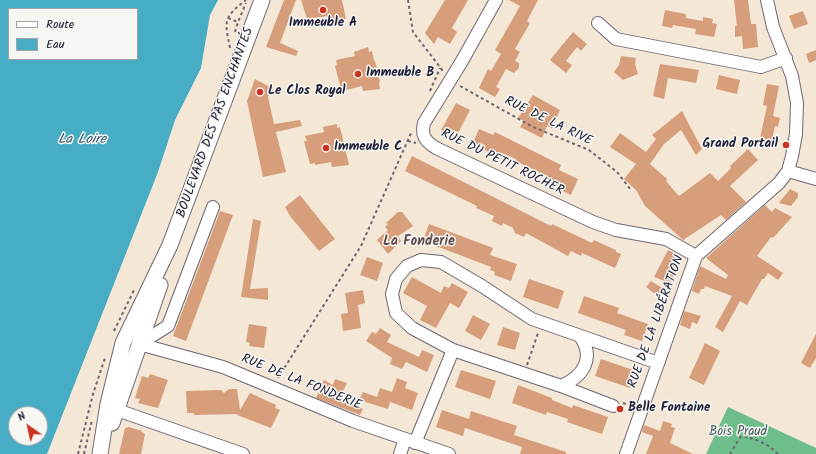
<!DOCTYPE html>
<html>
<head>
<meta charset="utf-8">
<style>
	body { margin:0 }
	#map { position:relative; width:816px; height:454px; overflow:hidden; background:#f4e7d6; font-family:Kalam,sans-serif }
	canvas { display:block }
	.legend { position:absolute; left:8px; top:8px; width:130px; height:52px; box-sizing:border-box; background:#f6f6f2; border:1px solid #a1a1a9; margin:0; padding:5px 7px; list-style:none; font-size:12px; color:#22223b }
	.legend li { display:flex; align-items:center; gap:8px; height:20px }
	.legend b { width:20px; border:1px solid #a1a1a9 }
	.north { position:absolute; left:8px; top:406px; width:40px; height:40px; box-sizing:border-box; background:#f6f6f2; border:1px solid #a1a1a9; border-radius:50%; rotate:326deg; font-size:11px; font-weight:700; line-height:16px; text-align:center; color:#22223b }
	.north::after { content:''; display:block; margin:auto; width:14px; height:18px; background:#c8321e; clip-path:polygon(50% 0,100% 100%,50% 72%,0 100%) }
</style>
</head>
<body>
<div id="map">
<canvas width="816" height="454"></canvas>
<ul class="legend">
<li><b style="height:5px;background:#fff"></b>Route</li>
<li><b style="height:11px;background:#46adc5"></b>Eau</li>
</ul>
<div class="north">N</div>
</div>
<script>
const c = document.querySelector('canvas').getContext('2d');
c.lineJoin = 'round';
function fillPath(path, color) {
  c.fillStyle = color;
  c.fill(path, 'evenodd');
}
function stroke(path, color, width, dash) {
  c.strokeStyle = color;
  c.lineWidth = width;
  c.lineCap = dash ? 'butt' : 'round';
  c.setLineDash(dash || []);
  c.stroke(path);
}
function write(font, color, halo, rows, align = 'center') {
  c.font = font + ' Kalam,sans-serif';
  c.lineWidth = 3;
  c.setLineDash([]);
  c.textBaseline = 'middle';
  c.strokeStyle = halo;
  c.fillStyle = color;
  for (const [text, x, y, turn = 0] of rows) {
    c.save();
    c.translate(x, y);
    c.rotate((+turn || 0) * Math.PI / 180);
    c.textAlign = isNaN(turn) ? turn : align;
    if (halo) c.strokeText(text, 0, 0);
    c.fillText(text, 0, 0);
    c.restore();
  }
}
fillPath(new Path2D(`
	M728,407L816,448V454H706Z`), '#6dbe8a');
fillPath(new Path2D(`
	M0,0H218L210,15L201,68L175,120L158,172L47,454H0ZM9,9H137V59H9ZM16,414H40V438H16Z`), '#46adc5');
fillPath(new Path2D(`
	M284,0H296L280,43L298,51L296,56L266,47Z
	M301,0H342L346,19L329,21L328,16L307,19Z
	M445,0H468L452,28L457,32L450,44L438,37L434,44L425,33Z
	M509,0H538L527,21L530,23L515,49L520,52L515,61L519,63V68L514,73L506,69L496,87L500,89L495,97L479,88L488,69L491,71L501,54L495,50L520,6Z
	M734,0H748L751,24H756L758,47L743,49L742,36L735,37V26H737Z
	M665,10L686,14V18L703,21V17L713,19L712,23L717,24L714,37L695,34L696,29L673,25L672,28L662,26Z
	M803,11L808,24L794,29L789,16Z
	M573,32L587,44L581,51L577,47L566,61L572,65L566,73L550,60Z
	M368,47L369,52L372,51L374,61H375L380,82H379L380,89L363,91L362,86L346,90L345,87L341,89L335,66L337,65L336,60L355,56L354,52Z
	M816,50V60L809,63L806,54Z
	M621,56L636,58L635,64L638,74L623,80L614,72L619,65Z
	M660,64L699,70L696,83L668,78L664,99L653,96Z
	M719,75L740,80L737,94L716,89Z
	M255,79L272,88L268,97L274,124L300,120L302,126L276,132L286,172L263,177L247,101Z
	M767,84L779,86L773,116L780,118L778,127L775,126L772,140L760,138L767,106L763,105Z
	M533,95L560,110L552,128L547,126L542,138L520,127L524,121L518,118Z
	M456,103L470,110L456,137L441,130Z
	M682,111L702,149L696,155L681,130L664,144L650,164L667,179L666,181L679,196L710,173L718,181L731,168L730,166L748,149L758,160L730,186L746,202L726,220L721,215L683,240L645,206L636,190L624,179L636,164L610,147L620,133L646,152L656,139L652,135Z
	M337,124V128L340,127L349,165L332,167L331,162L315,165V163L310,164L304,141H307L305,136L324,132L323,127Z
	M479,129L493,135L495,132L561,165L559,170L578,179L571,195L548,184L549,183L544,180L546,175L515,161L516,159L502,153L500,157L478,147V145L473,143Z
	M412,156L551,226L552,224L592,243L594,240L616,250V252L621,254L615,268L582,253L581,256L571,251L568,256L526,233L524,237L515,233L513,228L503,223L502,226L492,221L494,216L476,208L477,206L405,171Z
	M790,189L798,193V197L791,206L779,203Z
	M300,195L335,239L319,251L290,216L285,207Z
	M765,205L772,212L775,208L792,217L775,236L772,238L771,237L757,256L783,273L778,280L768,273L764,279H762L747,305L740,301L723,332L715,327L732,296L705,286L704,289H701L699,294L692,291L700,266L726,279L728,275L706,258Z
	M220,211L233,215L186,341L173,336Z
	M398,212H402L413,226L398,236L401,241L388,254L377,240L388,230L385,227L388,224L386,223Z
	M253,219L261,221L250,289L268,288V300L241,297Z
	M429,224L493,248L490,255L517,264L511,281L494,275L495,272L490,270L491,267L423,241Z
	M668,250L681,257L678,262H680L670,283L654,277Z
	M367,257L383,263L377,281L360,275Z
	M412,277L441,293L444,286L449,288L452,283L468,292L459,308L450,303L436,328L420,320L427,306L403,293Z
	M529,279L564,291L558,309L523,297Z
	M651,281L664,289L659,297L646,287Z
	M363,290L365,303L358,305L361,328L343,331L341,314L348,313L345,293Z
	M584,296L619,308L617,313L648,324L642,341L624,335L626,330L578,313Z
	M684,311L701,316L697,324L692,322L690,329L680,325Z
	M473,315L490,324L481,340L465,331Z
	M249,324L267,327L264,348L249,346L250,343L246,342Z
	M503,327L520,333L515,350L497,345Z
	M380,328L391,335L387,342L419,357L422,350L434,355L427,372L406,362L402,369L390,364L392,358L366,341L372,332L376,334Z
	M816,334V358L810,368L801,363Z
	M705,343L720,351L704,385L689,378Z
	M601,359L636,371L630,388L595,376Z
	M461,370L496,381L490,399L455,387Z
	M150,374L168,380L158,408L138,403L140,399L135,398L142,376L148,378Z
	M397,378L407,382L405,388L418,393L412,410L390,402L388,409L359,400L363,392L377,397L380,388L392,392Z
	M335,379L347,383L339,399L363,409L360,415L316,398L324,380L333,385Z
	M518,385L552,398V400L572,408L573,405L608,417L602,434L567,422L568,419L547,412L546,415L512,403Z
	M229,389H237L240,410L250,393L276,405L275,408L280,410L271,428L237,415L238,414L194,415V413H187L186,391L221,390L224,393Z
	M442,410L469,419L471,411L517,426L514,435L566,452V454H520L522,447L465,428L463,436L436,427Z
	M663,421L672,424L671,427L675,428L670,443L693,454H646L653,436L642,432L644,425L660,431Z
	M129,427L142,431V432L145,434L141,454H119L125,428Z`), '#d79e7b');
const minor = new Path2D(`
	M496,0L462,61L424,123C421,136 425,141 436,148L593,222L616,230L666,239L696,256
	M598,23L616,39L761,67L786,58
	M788,171L816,179
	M580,336C595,358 584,376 561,386L453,350L412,328L396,313L392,294L396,279L407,266L421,260L441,262L482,286L532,319L658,363
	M139,344L223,367L353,421L449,454
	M139,344L168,326L213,207
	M561,386L613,406
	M117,410L243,454
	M415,443L453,350
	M400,454L405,439
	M626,454L696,256L779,183L788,171L792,156L796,134L797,103L792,76L773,27L767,0`);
const major = new Path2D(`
	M112,423L160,285
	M100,454L108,404L123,343L170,245L262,0`);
stroke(minor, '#6c6771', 14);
stroke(major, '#6c6771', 17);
stroke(new Path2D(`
	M408,0L413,32L443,71
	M228,18L238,22
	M235,32L238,22L246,3
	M230,48C225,22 222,18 246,0
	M460,86L533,127L589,150L617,172L631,190
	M430,91L440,68
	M408,141L416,143
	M114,331L134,290
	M527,365L538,333
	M278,378L361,246L412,131
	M623,403L632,406
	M78,454L93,394L105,358
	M84,454L92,420
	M730,454L741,436C756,439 767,443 778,454`), '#6c6771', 2, [3, 3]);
stroke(minor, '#fff', 12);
stroke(major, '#fff', 15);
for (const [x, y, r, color] of [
	[323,10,4,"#c8321e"],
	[358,74,4,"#c8321e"],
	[260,92,4,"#c8321e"],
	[786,145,4,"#c8321e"],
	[326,148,4,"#c8321e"],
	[620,409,4,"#c8321e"]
]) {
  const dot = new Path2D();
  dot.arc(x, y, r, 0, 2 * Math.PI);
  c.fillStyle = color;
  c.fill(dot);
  stroke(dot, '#f6f6f2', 1.5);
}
write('bold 13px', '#22223b', '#f6f6f2', [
	["Immeuble A",323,24,"center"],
	["Immeuble B",366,74],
	["Le Clos Royal",268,92],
	["Grand Portail",778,145,"right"],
	["Immeuble C",334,148],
	["Belle Fontaine",628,409]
], 'left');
write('13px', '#22223b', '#f6f6f2', [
	["RUE DE LA RIVE",548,122,26],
	["BOULEVARD DES PAS ENCHANTÉS",216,123,-70],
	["RUE DU PETIT ROCHER",502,163,26],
	["RUE DE LA LIBÉRATION",657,322,-70],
	["RUE DE LA FONDERIE",301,383,22]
]);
write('13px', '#405b5a', '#f6f6f2', [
	["Bois Praud",738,433]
]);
write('italic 14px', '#305a72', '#f6f6f2', [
	["La Loire",82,141]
]);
write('bold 14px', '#614d51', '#f6f6f2', [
	["La Fonderie",419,243]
]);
</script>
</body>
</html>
